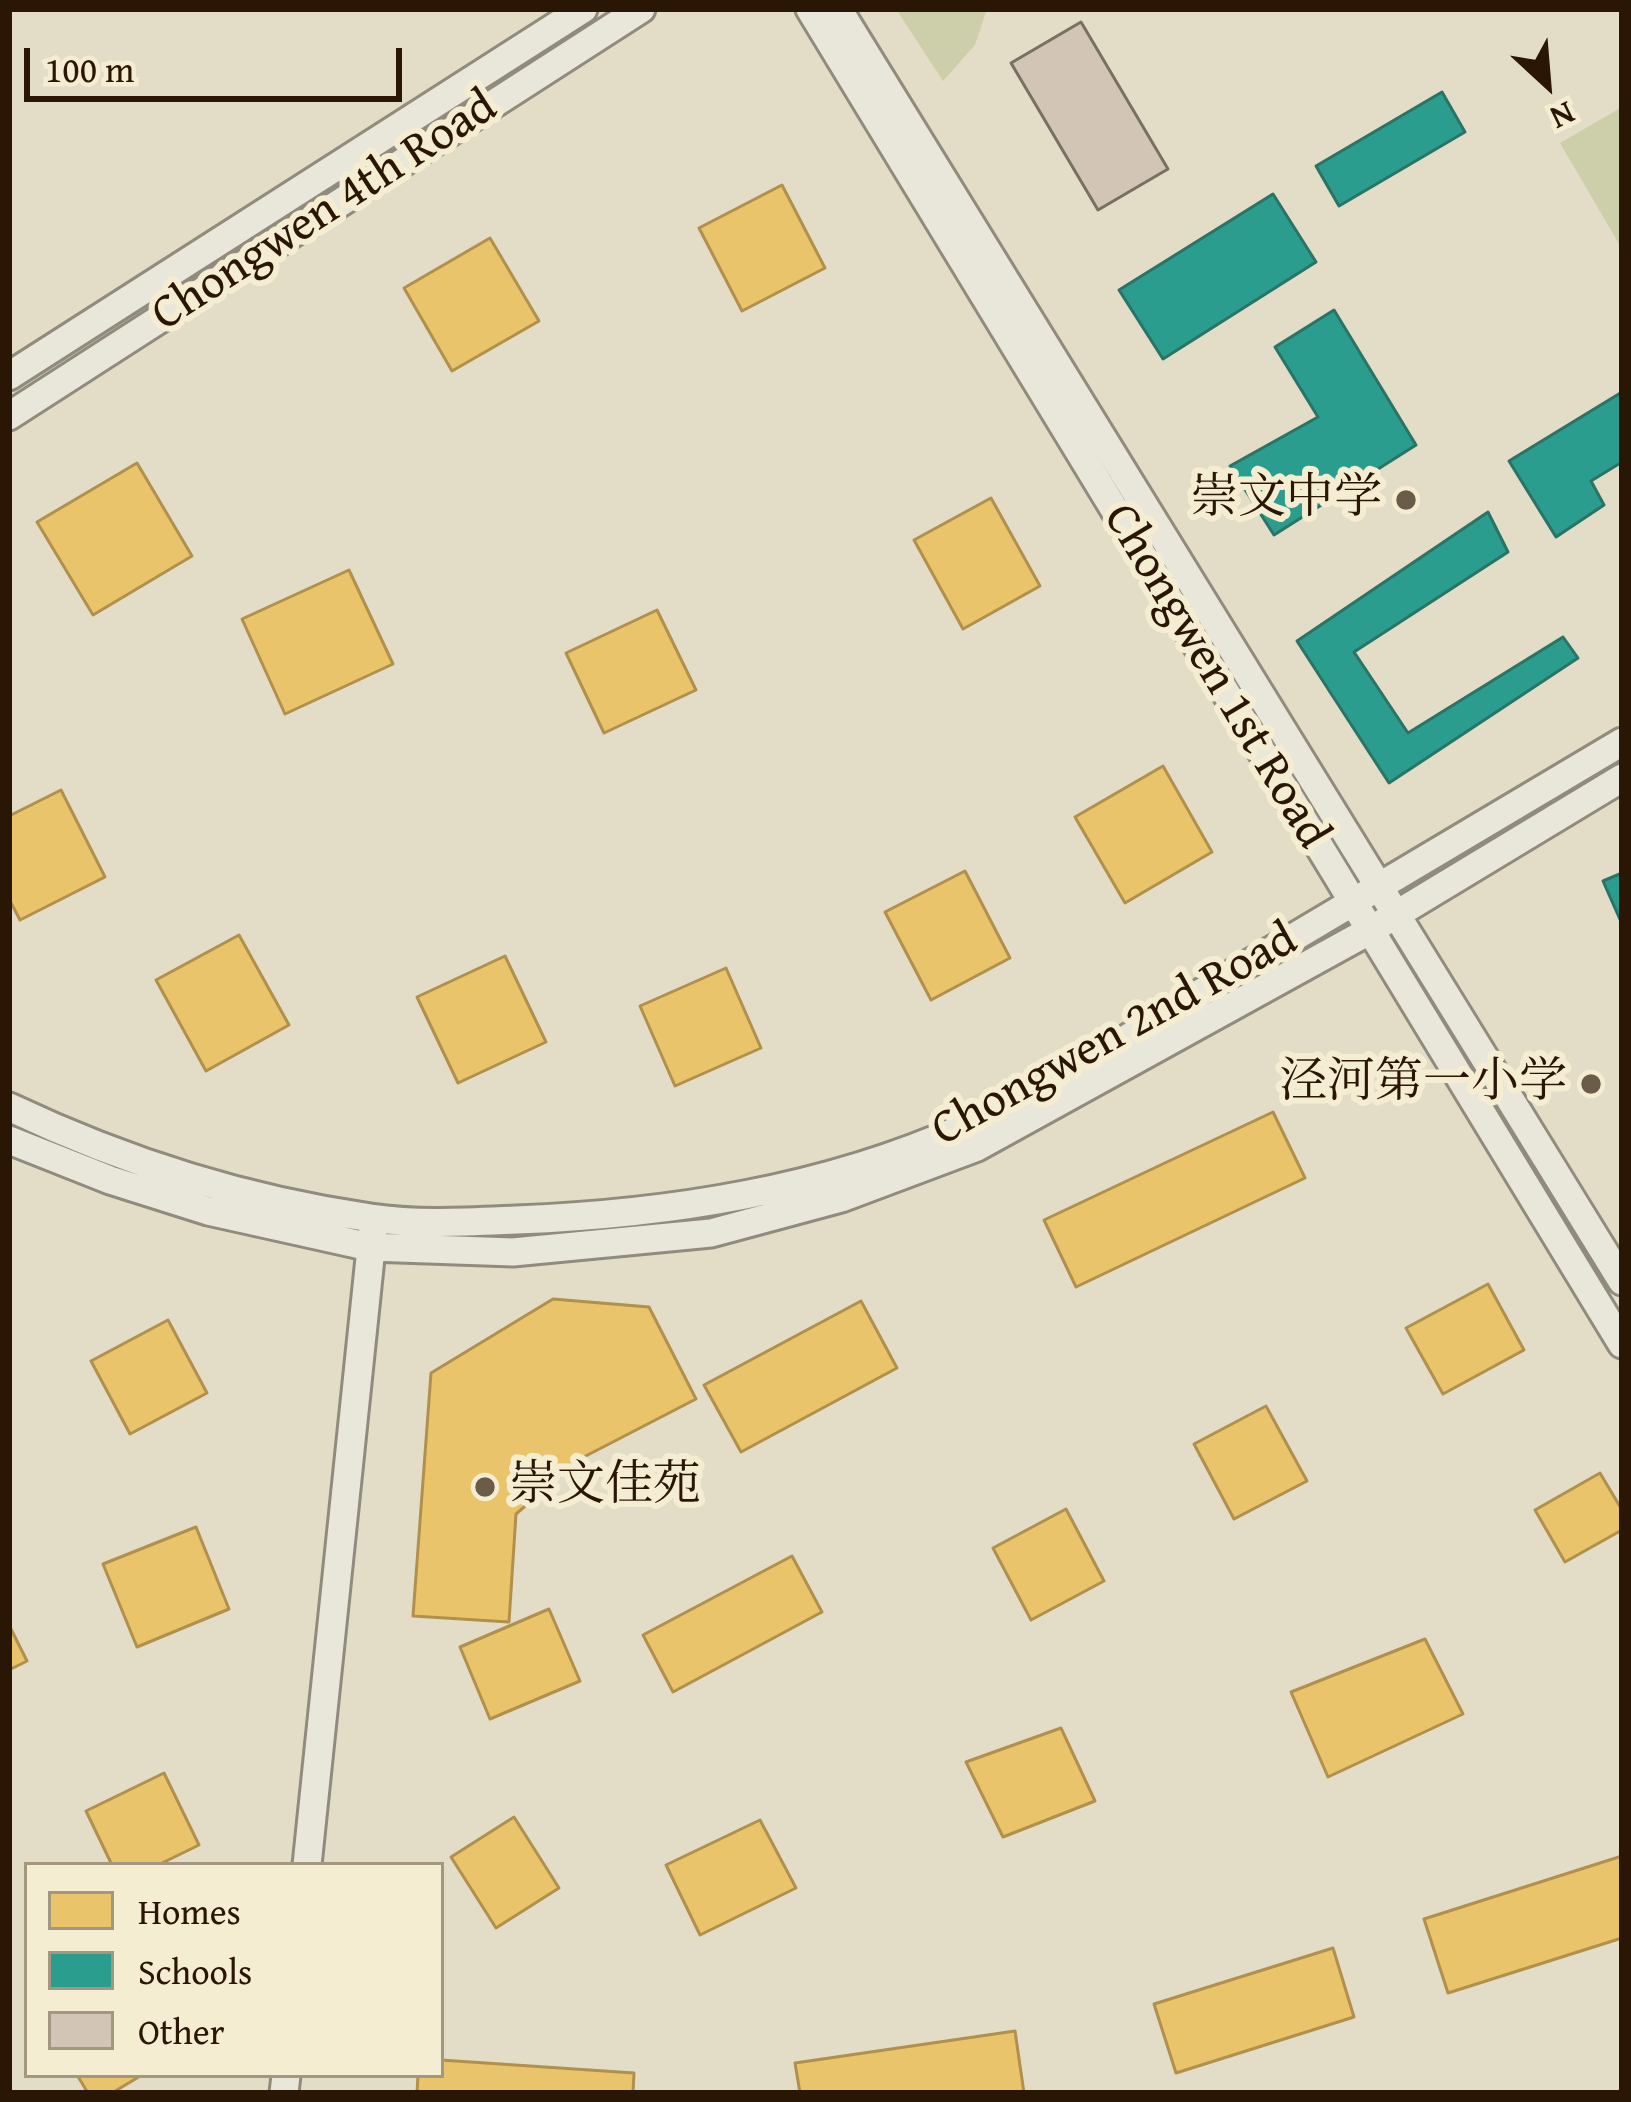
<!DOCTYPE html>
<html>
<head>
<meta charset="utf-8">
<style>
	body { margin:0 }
	#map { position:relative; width:1631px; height:2102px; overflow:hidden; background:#e3ddc7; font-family:"Gentium Book Plus",serif }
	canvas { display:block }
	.frame { position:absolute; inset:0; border:12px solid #2a1605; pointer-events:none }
	.legend { position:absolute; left:24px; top:1862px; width:420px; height:216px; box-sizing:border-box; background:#f5edd2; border:3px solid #a49780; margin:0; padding:15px 21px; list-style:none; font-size:36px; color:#2a1605 }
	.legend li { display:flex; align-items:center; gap:24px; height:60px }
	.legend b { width:60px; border:3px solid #a49780 }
	.north { position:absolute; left:1487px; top:24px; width:120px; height:120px; -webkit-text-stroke:9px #f5edd2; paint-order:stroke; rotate:154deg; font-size:33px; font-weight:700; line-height:48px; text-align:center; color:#2a1605 }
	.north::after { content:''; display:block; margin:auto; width:42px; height:54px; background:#2a1605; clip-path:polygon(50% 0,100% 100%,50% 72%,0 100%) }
	.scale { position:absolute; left:24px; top:48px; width:378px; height:54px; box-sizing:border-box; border:6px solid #2a1605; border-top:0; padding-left:15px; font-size:36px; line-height:42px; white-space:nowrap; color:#2a1605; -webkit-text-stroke:9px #f5edd2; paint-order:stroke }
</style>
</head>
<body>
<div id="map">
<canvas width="1631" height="2102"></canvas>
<div class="frame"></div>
<ul class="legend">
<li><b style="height:33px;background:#e9c46a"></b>Homes</li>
<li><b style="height:33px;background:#2a9d8f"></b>Schools</li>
<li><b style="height:33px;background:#d2c5b5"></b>Other</li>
</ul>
<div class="north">N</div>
<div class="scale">100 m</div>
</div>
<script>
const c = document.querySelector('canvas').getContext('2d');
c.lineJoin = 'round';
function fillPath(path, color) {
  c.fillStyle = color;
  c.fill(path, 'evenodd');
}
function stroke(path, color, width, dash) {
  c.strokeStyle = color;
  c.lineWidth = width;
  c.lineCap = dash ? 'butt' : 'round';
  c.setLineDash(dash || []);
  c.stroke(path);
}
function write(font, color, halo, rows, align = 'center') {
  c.font = font + ' "Gentium Book Plus","Noto Serif SC",serif';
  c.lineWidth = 12;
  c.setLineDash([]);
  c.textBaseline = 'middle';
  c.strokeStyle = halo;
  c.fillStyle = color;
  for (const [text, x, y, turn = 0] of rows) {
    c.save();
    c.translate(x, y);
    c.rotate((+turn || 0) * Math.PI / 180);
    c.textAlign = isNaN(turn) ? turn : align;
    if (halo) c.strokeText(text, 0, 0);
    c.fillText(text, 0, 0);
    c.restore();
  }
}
fillPath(new Path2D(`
	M896,9H987L975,45L943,81Z
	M1622,107V249L1560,143Z`), '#cccfa9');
const homes = new Path2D(`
	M782,185L825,268L742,311L699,228Z
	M490,238L539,321L452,371L404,288Z
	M137,463L192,556L93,615L37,522Z
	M991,498L1040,586L963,629L914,540Z
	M349,570L393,664L285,714L242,619Z
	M657,610L696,690L604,733L566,653Z
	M1163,766L1212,852L1125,903L1075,817Z
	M61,790L105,877L20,920L9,899V816Z
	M965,871L1010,958L931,1000L885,912Z
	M239,935L289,1025L206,1071L156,980Z
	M505,956L546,1042L458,1083L417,997Z
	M726,968L761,1048L675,1086L640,1006Z
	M1273,1112L1305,1178L1076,1287L1044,1220Z
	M1488,1284L1524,1350L1443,1394L1406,1328Z
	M553,1299L649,1307L696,1399L578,1460L516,1514L509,1622L413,1616L431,1373Z
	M861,1301L897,1368L741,1452L704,1385Z
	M168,1320L207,1393L130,1434L91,1361Z
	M1266,1406L1307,1481L1234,1519L1194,1444Z
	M1600,1473L1622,1510V1530L1565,1562L1535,1510Z
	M1066,1509L1104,1581L1031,1620L993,1548Z
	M196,1527L229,1609L137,1647L103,1564Z
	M792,1556L822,1612L673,1692L643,1635Z
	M549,1609L580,1681L490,1719L460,1647Z
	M9,1625L27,1661L9,1670Z
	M1425,1639L1463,1714L1328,1777L1291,1692Z
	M1061,1728L1095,1801L1003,1837L966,1762Z
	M164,1773L199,1845L158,1865H112L86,1811Z
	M514,1817L559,1888L496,1928L451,1857Z
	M760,1820L796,1888L700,1935L666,1865Z
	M1622,1856V1938L1448,1993L1424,1919Z
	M1333,1948L1354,2017L1176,2073L1154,2004Z
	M1015,2031L1024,2093H800L795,2063Z
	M441,2060L634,2073L633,2093H417L418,2075H441Z
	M77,2075H142L112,2093H88Z`);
fillPath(homes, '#e9c46a');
stroke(homes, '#b0904c', 3);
const schools = new Path2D(`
	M1442,92L1465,132L1339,206L1316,166Z
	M1273,194L1316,262L1163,359L1119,290Z
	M1334,310L1416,445L1274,535L1230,466L1318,417L1275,347Z
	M1622,392V462L1591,481L1604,505L1556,537L1509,461Z
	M1488,512L1508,552L1354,652L1408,733L1563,637L1578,658L1389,783L1297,641Z
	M1622,873V924L1603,881Z`);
fillPath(schools, '#2a9d8f');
stroke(schools, '#2a7466', 3);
const building = new Path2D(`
	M1081,22L1168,169L1098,210L1011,63Z`);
fillPath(building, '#d2c5b5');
stroke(building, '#777063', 3);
const minor = new Path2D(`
	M810,9L1622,1344
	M838,9L1622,1281
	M9,376L583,9
	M9,416L641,9
	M9,1107C125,1162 243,1200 371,1218C418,1225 468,1222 516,1220C669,1214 824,1190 965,1127C1053,1088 1135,1033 1217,983C1352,903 1487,822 1622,742
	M9,1140L110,1180L208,1211L370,1247L513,1252L711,1233L841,1198L977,1147L1369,931L1622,778
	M307,1865L373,1229
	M284,2093L286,2075`);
stroke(minor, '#918b7d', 33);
stroke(minor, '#e9e6da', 27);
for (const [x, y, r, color] of [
	[1406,500,12,"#6b5c49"],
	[1591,1084,12,"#6b5c49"],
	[485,1487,12,"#6b5c49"]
]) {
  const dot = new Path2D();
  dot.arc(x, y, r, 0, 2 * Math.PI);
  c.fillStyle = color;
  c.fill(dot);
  stroke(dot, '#f5edd2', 4.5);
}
write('48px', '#2a1605', '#f5edd2', [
	["Chongwen 4th Road",325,212,-33],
	["Chongwen 1st Road",1215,677,59],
	["Chongwen 2nd Road",1115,1036,-29]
]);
write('48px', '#2a1605', '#f5edd2', [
	["崇文中学",1382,500],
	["泾河第一小学",1567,1084],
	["崇文佳苑",509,1487,"left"]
], 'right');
</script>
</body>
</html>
